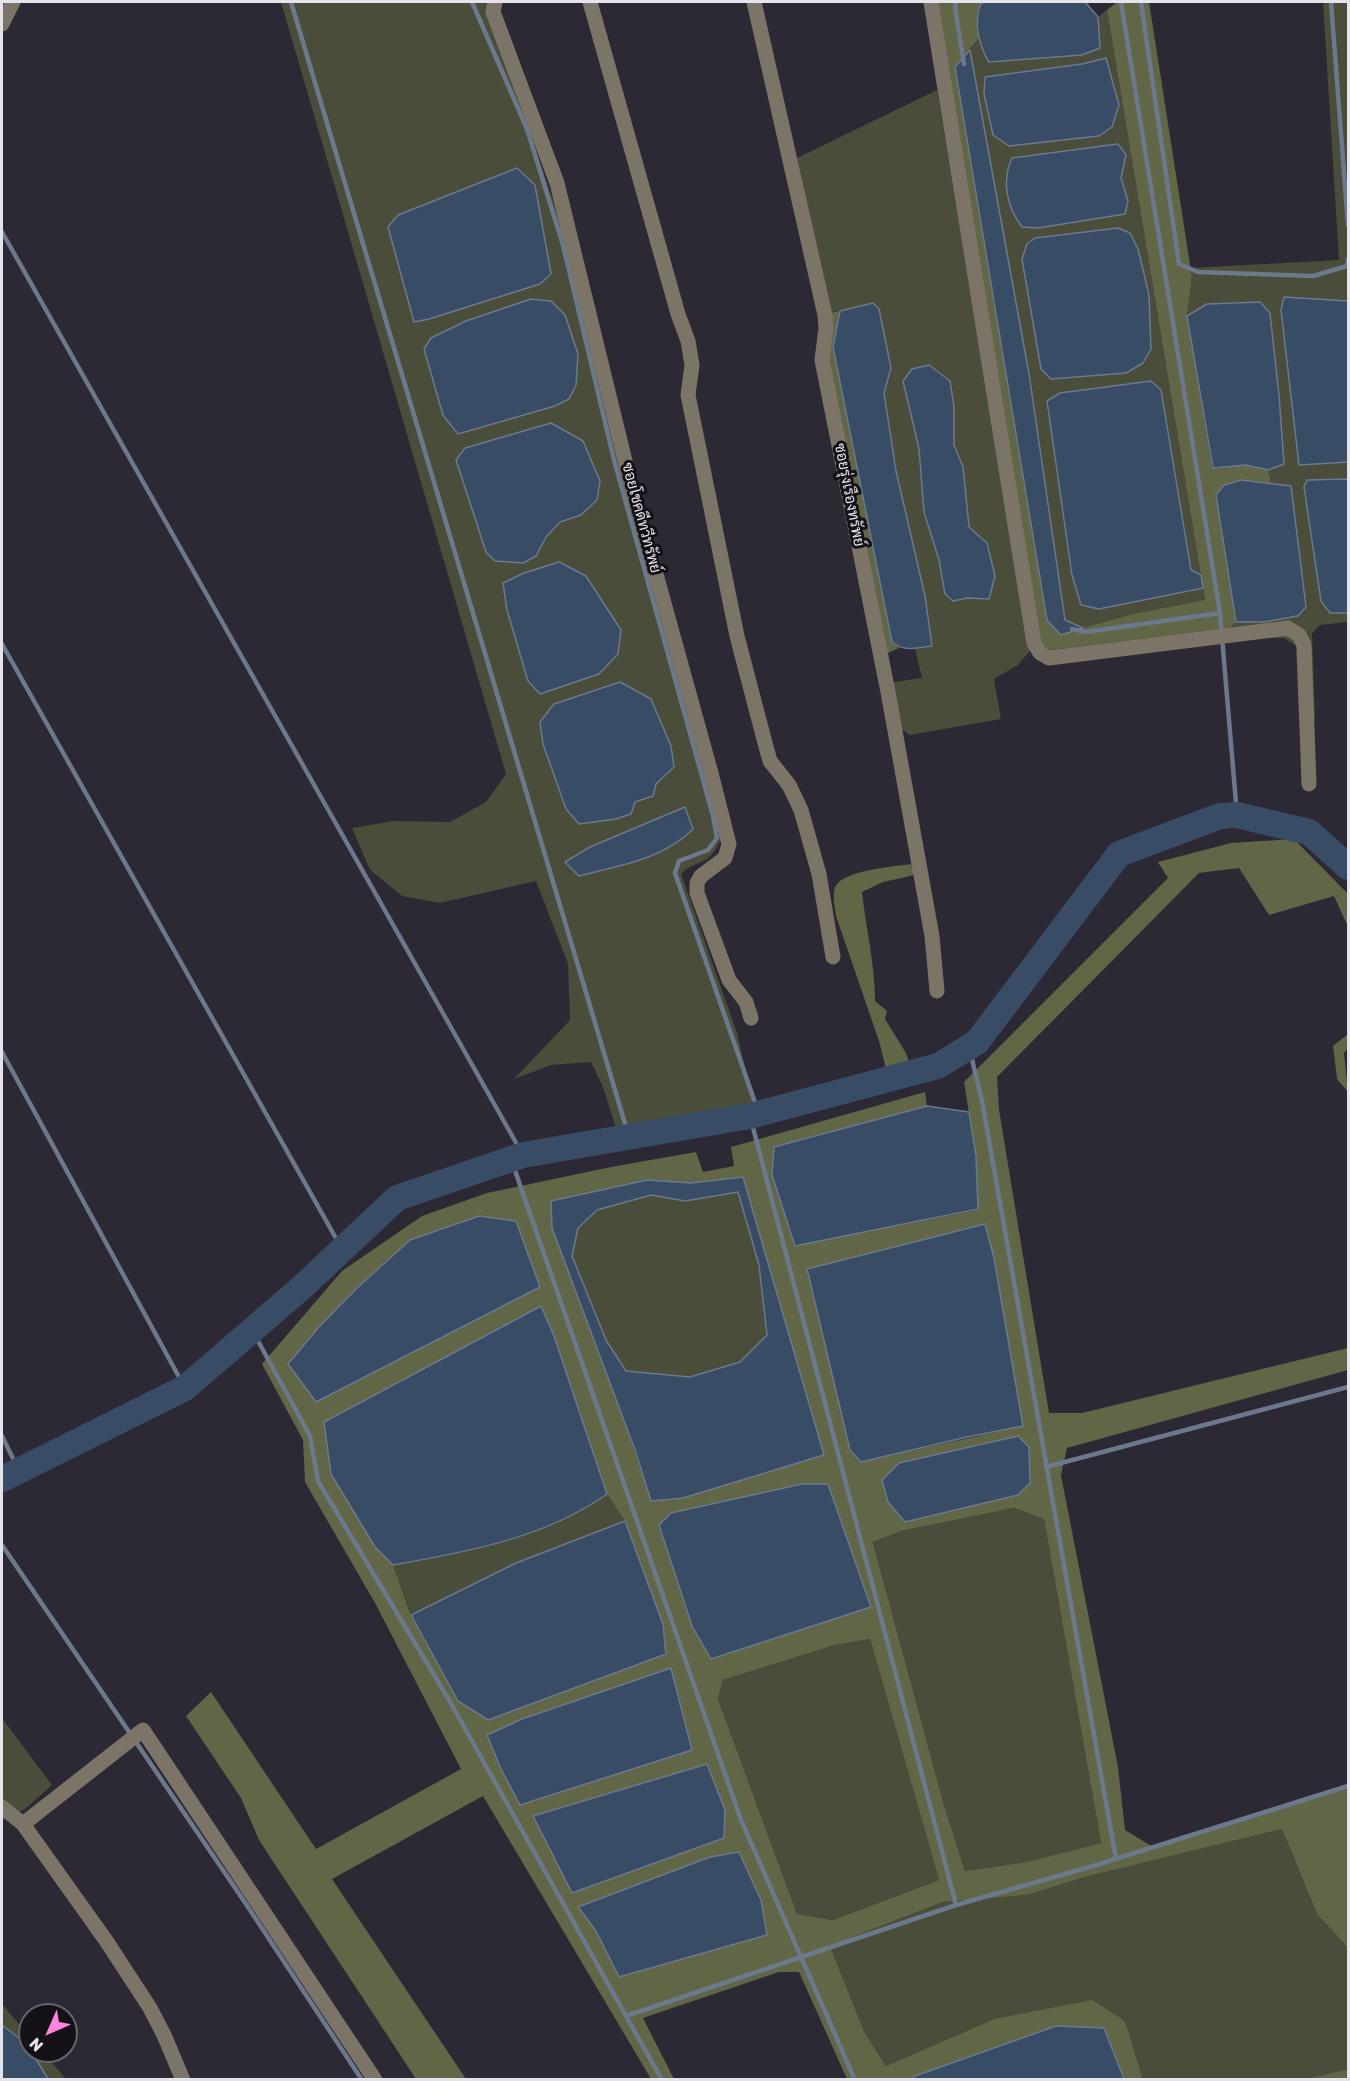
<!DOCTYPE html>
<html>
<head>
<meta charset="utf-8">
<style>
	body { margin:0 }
	#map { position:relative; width:1350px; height:2081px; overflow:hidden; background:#2c2834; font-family:Rubik,sans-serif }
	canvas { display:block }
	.frame { position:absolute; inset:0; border:3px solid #e5e3eb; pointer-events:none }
	.north { position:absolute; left:18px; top:2003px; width:60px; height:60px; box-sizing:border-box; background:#141217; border:2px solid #68666c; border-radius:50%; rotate:225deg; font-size:16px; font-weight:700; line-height:24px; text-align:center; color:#e5e3eb }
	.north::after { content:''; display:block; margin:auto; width:21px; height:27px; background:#fe85df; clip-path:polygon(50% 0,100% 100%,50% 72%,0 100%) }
</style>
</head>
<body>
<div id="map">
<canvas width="1350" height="2081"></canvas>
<div class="frame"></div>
<div class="north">N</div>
</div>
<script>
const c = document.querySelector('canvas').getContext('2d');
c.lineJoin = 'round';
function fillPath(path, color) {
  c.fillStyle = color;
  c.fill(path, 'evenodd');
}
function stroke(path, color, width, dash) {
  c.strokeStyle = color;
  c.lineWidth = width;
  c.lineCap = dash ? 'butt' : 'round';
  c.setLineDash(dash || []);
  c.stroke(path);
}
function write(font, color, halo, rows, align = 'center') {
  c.font = font + ' Rubik,Sarabun,sans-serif';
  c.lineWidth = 6;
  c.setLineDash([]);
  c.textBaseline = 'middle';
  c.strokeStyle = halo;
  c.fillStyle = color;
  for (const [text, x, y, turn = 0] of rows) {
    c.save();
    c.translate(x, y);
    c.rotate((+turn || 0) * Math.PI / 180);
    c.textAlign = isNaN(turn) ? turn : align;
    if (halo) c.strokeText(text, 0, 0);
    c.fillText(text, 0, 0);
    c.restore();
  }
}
fillPath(new Path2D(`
	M281,2H488L497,36L565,236L722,838C718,845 714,854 707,859C697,865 691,864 681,874L737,1033L755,1111L633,1124L616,1128L603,1087L591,1062L551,1065L514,1079L570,1020L568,964L536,881L440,903L402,896L370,870L352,828L394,821L450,822L486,802L506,774ZM518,168L535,185L551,274L429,319L414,321L388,227L398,215ZM531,299L551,301L466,321ZM550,423L581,515L561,522L546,537L514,434ZM554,704L653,796L579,824L566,810L543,744L540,722ZM685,808L693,829C663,860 619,866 579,876L565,862L590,847Z
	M1323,2H1348V301L1284,297L1318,464L1348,462V479L1308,480L1344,614L1348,613V622L1320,625L1312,633L1315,721L1299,717L1296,646L1284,638H1244L1230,628L1236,622H1264L1291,487L1271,483L1268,470L1284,464L1279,395L1270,313L1260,302L1207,304L1187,316L1192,277L1191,268L1339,260Z
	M1107,10L1201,575L1191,570L1161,390L1047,401L1072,575L1081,605L1098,609L1203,588L1205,601L1133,614L1083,628L1065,620L1029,374L970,50L979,38L985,55L1100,48L1098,17Z
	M937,90L1030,651L1018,665L994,679L1001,719L910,735L897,726L893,682L922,678L915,649L932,646L925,596L896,471L884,393L891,368L874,303L830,313L797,158ZM954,407V445L963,467L969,527L987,543L995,575L988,599L967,598L953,601L945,594L939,560L924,512L919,449Z
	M738,1192L759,1265L767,1335L740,1362L690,1377L626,1371L606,1340L572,1256L578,1228L597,1210L651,1195L685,1201Z
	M607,1494L625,1521L516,1563L411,1614L393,1565C467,1552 545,1538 607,1494Z
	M1014,1508L1044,1519L1101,1843L1026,1862L965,1871L944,1805L873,1541L901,1531Z
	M870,1639L939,1880L833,1920L797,1914L718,1699L723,1680L835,1645Z
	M2,1718L52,1785L25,1809L2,1820Z
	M1282,1829L1317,1914L1348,1948V2069L1307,2080L1143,2079L1125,2021L994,2019L886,2066L864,2031L830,1946L943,1902L1027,1895L1085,1877Z
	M2,2004L30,2037V2050L27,2044L2,2025Z
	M31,2051H42L66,2079H48Z`), '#494d39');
fillPath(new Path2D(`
	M935,2H987L981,3L977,13L979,38L955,67L1047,620L1061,634L1133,614L1205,600L1107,10L1117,2H1149L1192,277L1187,316L1212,468L1246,465L1268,470L1271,483C1249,481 1232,475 1216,495L1236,622L1230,628L1051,650L1040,645Z
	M840,311L833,347L837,367L892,641L899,648L886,654L825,355L830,313Z
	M1294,839L1348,894V927L1334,896L1269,915L1239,868L1199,873L997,1077L999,1110L1049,1413H1082L1348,1348V1370L1067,1448L1061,1475L1118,1767L1125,1830L1153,1847L1348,1784V1948L1317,1914L1282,1829L1085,1877L1027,1895L943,1902L830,1946L864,2031L886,2066L994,2019L1092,2000L1125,2021L1143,2079H1124L1103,2028L915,2076L912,2079H847L799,1972H779L643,2018L674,2079H651L483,1796L332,1879L466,2079H416L259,1840L241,1798L186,1716L211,1692L316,1849L461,1769L375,1603L305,1482L303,1440L262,1364L342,1271L422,1216L487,1193L611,1167L696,1152L703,1172L734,1166L731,1147L925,1092L927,1106L774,1147L795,1246L978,1210L976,1156L964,1082L1168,878L1158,862L1231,843ZM743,1178L824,1455L651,1501L551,1201L647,1180L691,1183ZM410,1240L288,1363C326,1319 367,1279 410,1240ZM541,1306L554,1336L607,1494L625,1521L663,1624L666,1654L458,1701L411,1615L393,1565L375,1547L331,1474ZM839,1404L1023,1426L861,1462L850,1450ZM802,1484H828L870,1607L711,1659L671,1513ZM1014,1508L1044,1519L1101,1843L1026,1862L965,1871L944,1805L873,1542L901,1531ZM870,1639L939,1880L833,1920L797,1914L718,1699L723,1680L835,1645ZM672,1668L501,1769L487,1735L522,1719ZM707,1764L725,1810L572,1893L534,1816ZM710,1857L620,1977L596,1931L579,1907Z
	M913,864L915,875L883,882L862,892C866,929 875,964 875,1001L887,1011L885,1019L906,1053L911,1068L887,1073L879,1041L836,916C835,907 831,892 837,884C848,870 896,866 913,864Z
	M1348,1034V1048L1344,1053L1348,1092L1337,1079L1333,1046Z
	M1348,2069V2079H1307Z`), '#606646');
const water = new Path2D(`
	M987,2H1085L1098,17L1100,48L1082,55L989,62C979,46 973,22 981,3Z
	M970,50L1029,374L1065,620L1083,628L1061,635L1047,620L955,67Z
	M1106,58L1119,105L1112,127L1099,136L1009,146L993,135L984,94L985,77L1082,64Z
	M1118,144L1126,155L1121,178L1128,201L1125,214L1038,228L1022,227C1007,207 1001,181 1012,158Z
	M517,168L535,185L551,274L540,284L429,319L414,322L388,227L398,215Z
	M1118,228L1130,233L1138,249L1149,295L1151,349L1143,363L1126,373L1051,379L1041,369L1022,259L1027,244L1035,238Z
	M1284,297L1348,301V462L1299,465L1281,310Z
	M531,299L551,301L565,315L578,354L576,385L569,399L555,406L458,434L443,415L424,349L431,338L466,321Z
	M1260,302L1270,313L1279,395L1284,464L1268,470L1246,465L1213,468L1187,316L1207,304Z
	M873,303L879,309L891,368L884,393L896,471L925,596L932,646C918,648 904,652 892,642L833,347L840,311Z
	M929,365L950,381L954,407V445L963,467L969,527L987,543L995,576L989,599L967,598L953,601L945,594L939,560L924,512L919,449L903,381L912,369Z
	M1151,381L1161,390L1191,570L1201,575L1203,588L1099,609L1081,605L1072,575L1047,401L1060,393Z
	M551,423L583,441L600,481L597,500L581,515L560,522L546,537L536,556L523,563L495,561L486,552L456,460L465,448Z
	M1348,479V613H1330L1321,601L1304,487L1307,480Z
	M1241,480L1291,486L1306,607L1298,616L1264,622H1236L1216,495L1224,485Z
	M559,562L586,576L621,630L618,654L599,674L540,694L528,681L507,610L503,583L524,573Z
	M620,682L651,699L671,746L674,767L656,784L653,796L635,802L631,814L616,819L579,824L566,809L543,744L540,722L554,704Z
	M685,807L693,829C662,860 620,865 579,876L565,862L590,847Z
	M927,1106L969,1112L976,1156L978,1209L795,1246L772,1175L774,1147Z
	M743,1177L824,1455L683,1498L651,1501L635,1450L552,1228L551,1201L647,1180L691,1183ZM738,1192L759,1265L767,1335L740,1362L690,1377L626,1371L606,1340L572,1256L578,1228L597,1210L651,1195L685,1201Z
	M479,1216L516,1221L540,1287L316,1402L288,1364L318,1328L357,1288L410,1240Z
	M985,1224L994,1258L1023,1426L967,1437L861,1462L850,1450L807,1269Z
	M541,1306L554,1336L607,1494C545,1538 467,1552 393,1565L375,1547L331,1474L324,1422Z
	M1018,1436L1029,1447L1030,1483L1018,1495L905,1522L888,1502L882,1480L899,1463Z
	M802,1484H828L871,1607L711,1659L692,1626L659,1525L671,1513Z
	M625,1521L663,1624L666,1654L488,1720L458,1701L411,1615L516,1563Z
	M671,1668L692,1750L520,1805L501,1769L487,1735L522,1719Z
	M707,1764L725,1810L724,1838L572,1893L533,1816Z
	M739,1852L761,1900L767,1935L619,1977L596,1931L578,1907L710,1857Z
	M2,2025L27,2044L48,2079H2Z
	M1056,2026L1104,2028L1124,2079H912L915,2076Z`);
fillPath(water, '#384c65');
stroke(water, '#6c798d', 1.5);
stroke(new Path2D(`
	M291,2L629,1137
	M472,2L527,129L563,245L614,460L713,816L717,838L708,850L679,861L675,873L759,1114
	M956,2L955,8L964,64
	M1121,2L1220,613L1237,815
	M1141,2L1179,264L1198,272L1313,276L1347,266L1348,259
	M1331,2L1348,225
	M2,232L523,1155
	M1072,629L1086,632L1220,613
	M2,644L342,1249
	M969,1047L982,1101L1116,1859
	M2,1052L185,1388
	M750,1116L956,1905
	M511,1159L741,1820L855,2080
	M252,1330L310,1436L318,1481L449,1700L662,2080
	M2,1436L19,1471
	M1046,1467L1348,1387
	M2,1545L246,1904L362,2080
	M626,2016L956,1905L1093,1866L1348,1786`), '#6c798d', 4.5);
stroke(new Path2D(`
	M2,1479L185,1388L300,1289L397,1198L523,1155L750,1116L938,1066L977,1042L1119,854L1220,816L1237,815L1309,832L1348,867`), '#384c65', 26);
stroke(new Path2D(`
	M495,2L493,12L557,183L628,473L711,773L729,844L725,858L701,876L697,883V893L729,980L746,1002L751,1018
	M590,2L678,314L688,341L692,365L688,395L737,636L765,743L770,761L789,785L801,810L819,874L833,957
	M754,2L825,315L826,328L822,360L888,692L932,936L937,991
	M931,2L1034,643L1040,653L1049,658L1288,628L1299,635L1304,645L1309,784
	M2,24L13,2
	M2,1807L23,1824L107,1942L150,2008L164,2035L183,2080
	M23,1824L143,1730L375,2080`), '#7c7466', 15);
write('15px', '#e5e3eb', '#141217', [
	["ซอยรุ่งเรืองทรัพย์",849,495,79],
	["ซอยโชคดีทวีทรัพย์",641,518,75]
]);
</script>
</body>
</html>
